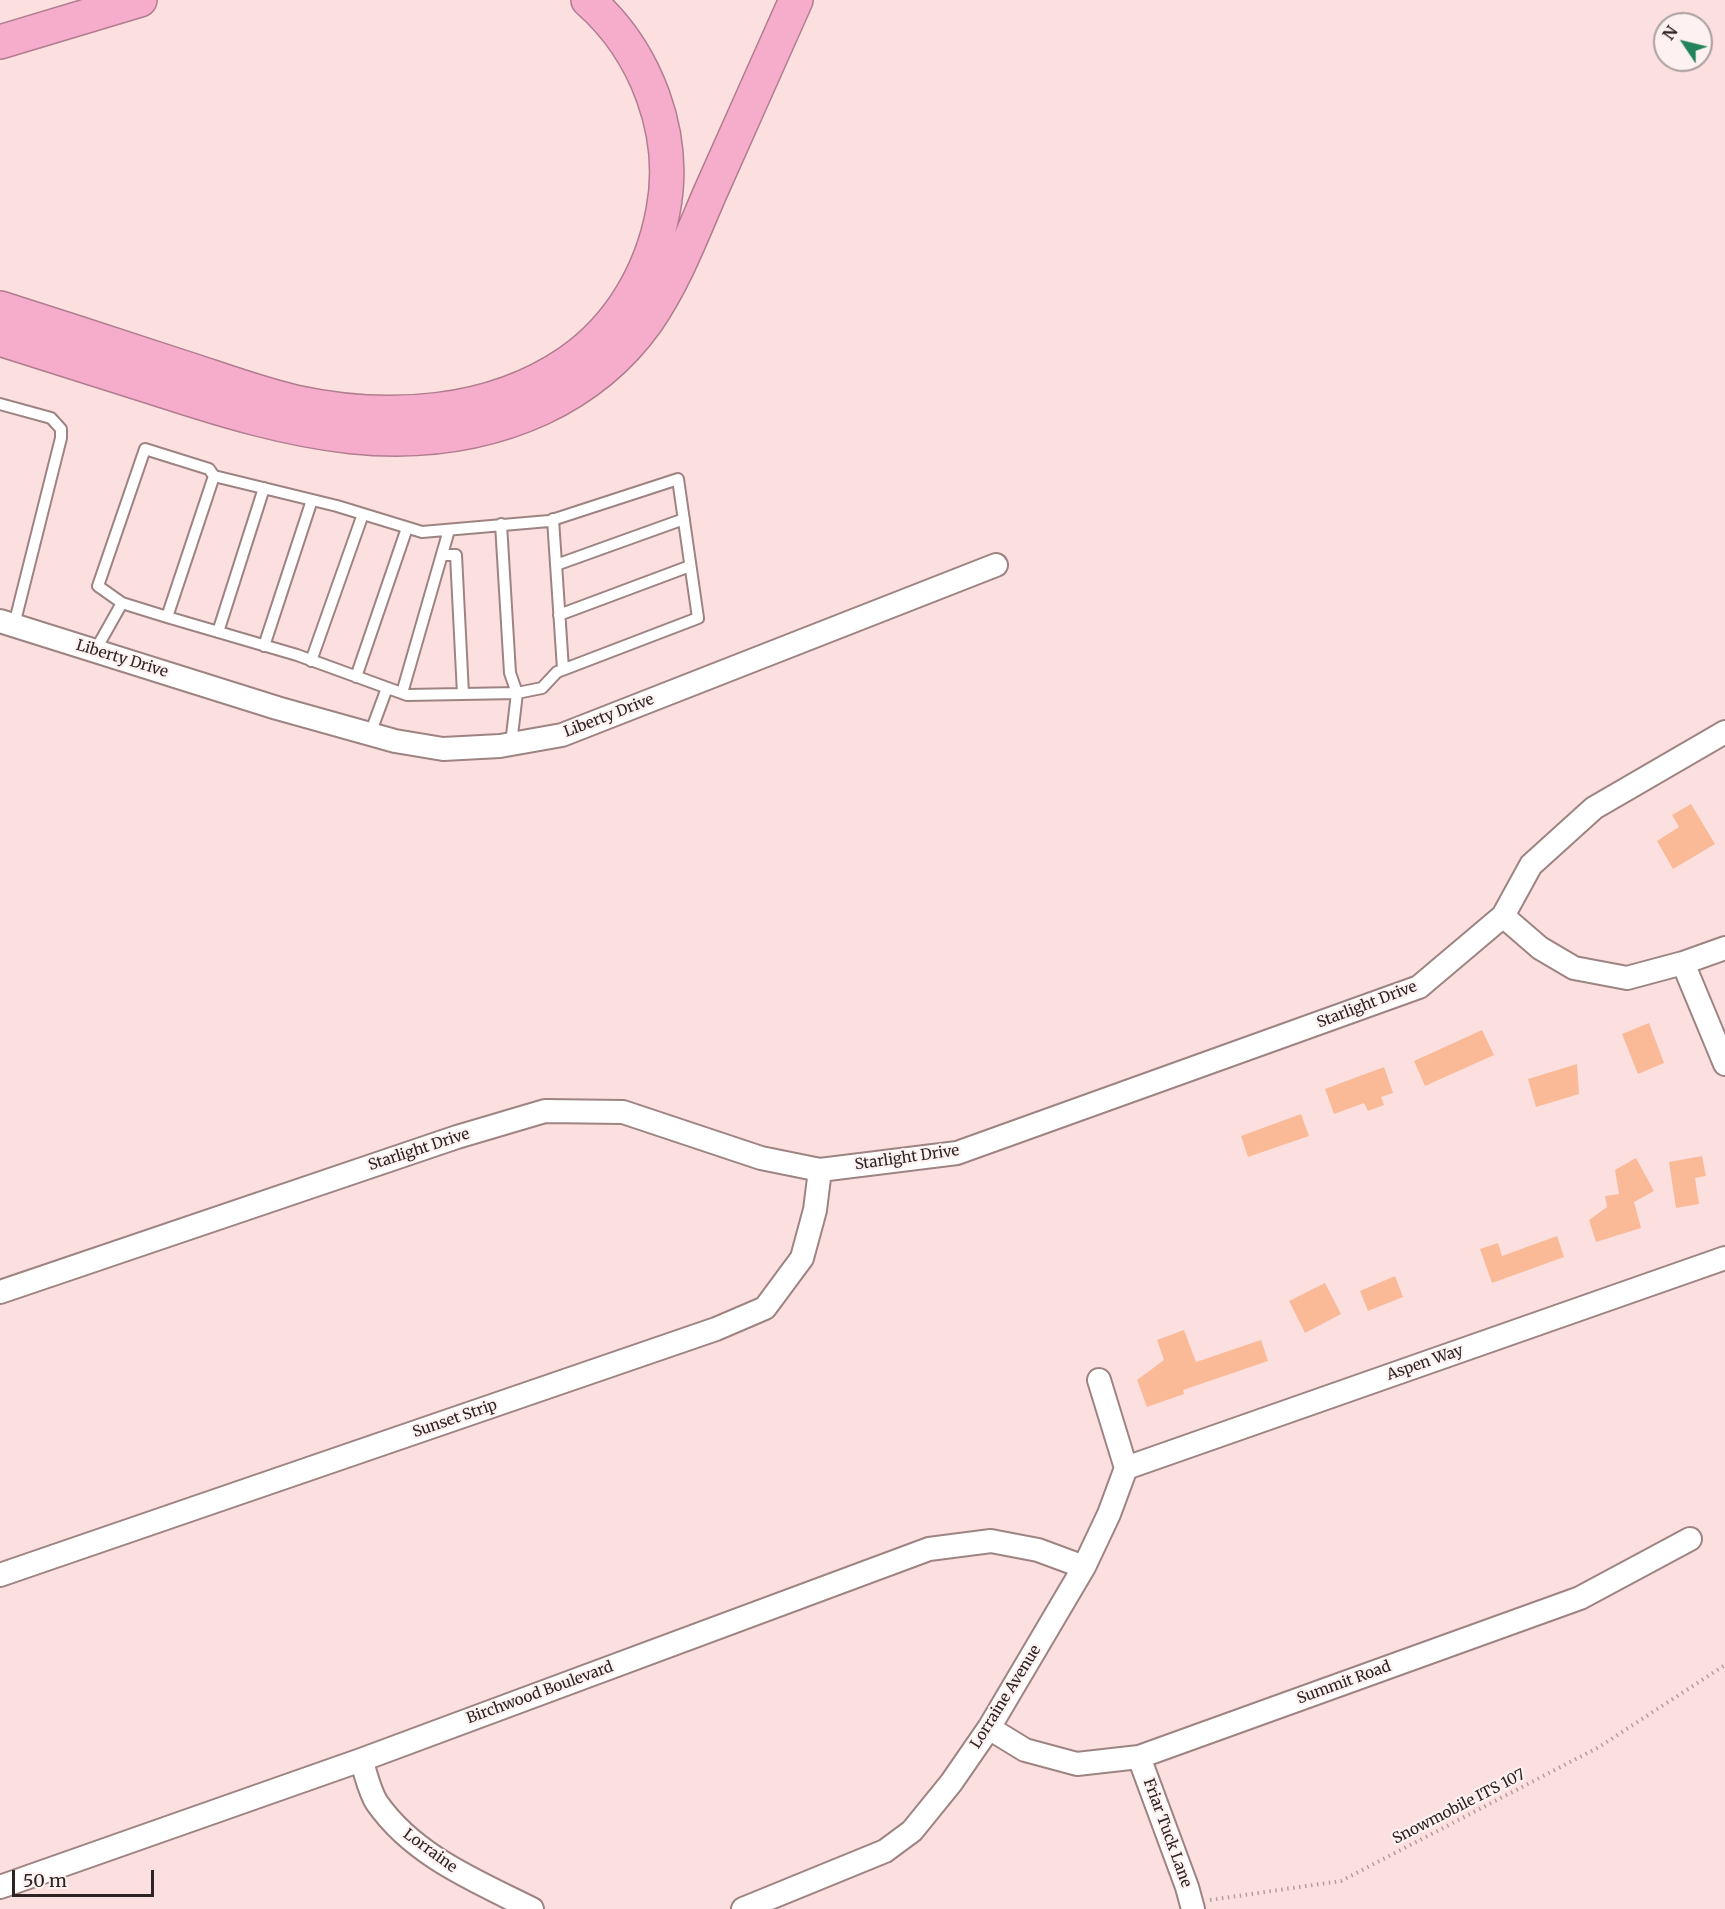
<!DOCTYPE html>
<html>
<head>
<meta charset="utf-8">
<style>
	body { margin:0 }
	#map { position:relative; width:1725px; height:1909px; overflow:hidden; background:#fce0df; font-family:Merriweather,serif }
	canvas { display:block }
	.north { position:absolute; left:1653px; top:12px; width:60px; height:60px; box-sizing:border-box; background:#fdf2f1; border:2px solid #aa9f9f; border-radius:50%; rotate:305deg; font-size:16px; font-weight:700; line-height:24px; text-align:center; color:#2d2323 }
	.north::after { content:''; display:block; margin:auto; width:21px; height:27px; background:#23845c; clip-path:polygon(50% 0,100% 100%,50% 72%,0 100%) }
	.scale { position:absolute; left:12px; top:1870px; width:142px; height:27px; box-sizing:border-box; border:3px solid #2d2323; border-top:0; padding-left:8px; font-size:18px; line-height:21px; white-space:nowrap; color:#2d2323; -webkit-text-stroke:4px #fdf2f1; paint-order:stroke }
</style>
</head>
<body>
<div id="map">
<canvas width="1725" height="1909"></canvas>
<div class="north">N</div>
<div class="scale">50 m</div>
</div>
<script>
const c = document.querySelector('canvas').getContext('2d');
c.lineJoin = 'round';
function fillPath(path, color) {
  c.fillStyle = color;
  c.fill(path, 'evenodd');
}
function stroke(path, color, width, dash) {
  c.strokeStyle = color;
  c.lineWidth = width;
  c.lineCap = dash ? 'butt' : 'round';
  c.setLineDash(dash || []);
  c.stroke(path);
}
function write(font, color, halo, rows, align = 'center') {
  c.font = font + ' Merriweather,serif';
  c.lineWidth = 4.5;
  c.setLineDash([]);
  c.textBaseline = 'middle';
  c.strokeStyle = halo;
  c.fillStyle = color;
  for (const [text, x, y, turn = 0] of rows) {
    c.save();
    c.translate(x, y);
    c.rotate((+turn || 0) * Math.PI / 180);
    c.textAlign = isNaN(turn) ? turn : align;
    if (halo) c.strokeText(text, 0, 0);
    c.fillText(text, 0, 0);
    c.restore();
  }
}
fillPath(new Path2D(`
	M1691,804L1715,844L1673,869L1657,841L1679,827L1672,815Z
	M1649,1023L1664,1063L1638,1074L1622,1034Z
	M1482,1030L1494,1055L1425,1086L1414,1061Z
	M1577,1064L1579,1094L1536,1107L1528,1079Z
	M1384,1067L1393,1093L1381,1097L1384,1105L1368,1111L1364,1103L1334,1114L1325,1089Z
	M1301,1114L1309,1136L1248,1157L1241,1136Z
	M1702,1156L1706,1176L1695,1178L1699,1204L1676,1208L1669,1162Z
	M1636,1158L1654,1191L1634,1202L1641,1228L1596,1242L1589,1220L1607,1207L1605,1196L1619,1194L1615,1170Z
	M1557,1236L1564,1257L1492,1283L1480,1249L1498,1243L1502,1256Z
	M1395,1276L1403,1297L1368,1311L1360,1291Z
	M1325,1283L1341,1314L1305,1333L1289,1301Z
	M1184,1330L1196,1362L1261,1340L1268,1361L1183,1390L1184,1394L1147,1407L1137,1380L1164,1360L1157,1340Z`), '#faba97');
const service = new Path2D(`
	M0,404L51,418L61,429V438L14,625
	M553,519L563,669
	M501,524L510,673L517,693L407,695L297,655L167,617L214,476L337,506L422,532L549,521L678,479L698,618L557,672L542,688L517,693L511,744
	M442,555H456L463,694
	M556,565L684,519
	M122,603L98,586L145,449L209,469L214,476
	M559,615L690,566
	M218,632L264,488
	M264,646L312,500
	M95,651L122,603L167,617
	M311,661L363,514
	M356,677L407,528
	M402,693L449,530
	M370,734L387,688`);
const minor = new Path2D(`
	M0,621L277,708L395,741L443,749L500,746L562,735L996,565
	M1503,916L1540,948L1574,968L1627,978L1683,963L1725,948
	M1683,963L1725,1064
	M0,1292L457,1137L545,1111L623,1112L761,1158L820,1170L957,1153L1419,987L1503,916L1531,865L1594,808L1725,732
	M1126,1468L1725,1258
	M0,1575L716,1329L765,1308L802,1258L815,1210L820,1170
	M989,1728L1025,1750L1077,1764L1139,1757L1580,1598L1690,1539
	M1139,1757L1187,1887L1193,1909
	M361,1760C366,1773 369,1791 377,1803C414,1856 476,1881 532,1909
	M0,1887L361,1760L929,1549L991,1541L1038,1550L1084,1567
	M743,1909L885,1851L912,1831L951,1783L989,1728L1084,1567L1109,1514L1126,1468L1099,1380`);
const motorway = new Path2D(`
	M0,42L140,0
	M0,308C60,327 119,346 179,366C217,378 256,393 295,402C387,422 490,416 569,362C620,327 652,271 663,211C678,134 646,51 588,0
	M0,339C54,356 107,373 161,390C287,431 414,467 542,408C584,388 620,359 647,321C674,282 691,237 710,193C739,129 767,64 796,0`);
stroke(service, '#9d8483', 14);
stroke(minor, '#9d8483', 26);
stroke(motorway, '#b07d90', 36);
stroke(new Path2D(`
	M1210,1900L1341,1881L1599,1747L1725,1665`), '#b49e9e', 4, [1.5, 4.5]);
stroke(service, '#fff', 10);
stroke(minor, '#fff', 22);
stroke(motorway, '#f6adcb', 33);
write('15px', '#2d2323', '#fdf2f1', [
	["Liberty Drive",122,659,17],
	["Liberty Drive",609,716,-21],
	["Starlight Drive",1367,1005,-21],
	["Starlight Drive",419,1150,-18],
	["Starlight Drive",907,1158,-8],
	["Aspen Way",1425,1363,-19],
	["Sunset Strip",455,1419,-19],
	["Summit Road",1344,1683,-20],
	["Birchwood Boulevard",540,1693,-20],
	["Lorraine Avenue",1006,1697,-58],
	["Snowmobile ITS 107",1459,1807,-27],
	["Friar Tuck Lane",1167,1833,70],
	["Lorraine",430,1851,36]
]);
</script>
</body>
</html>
